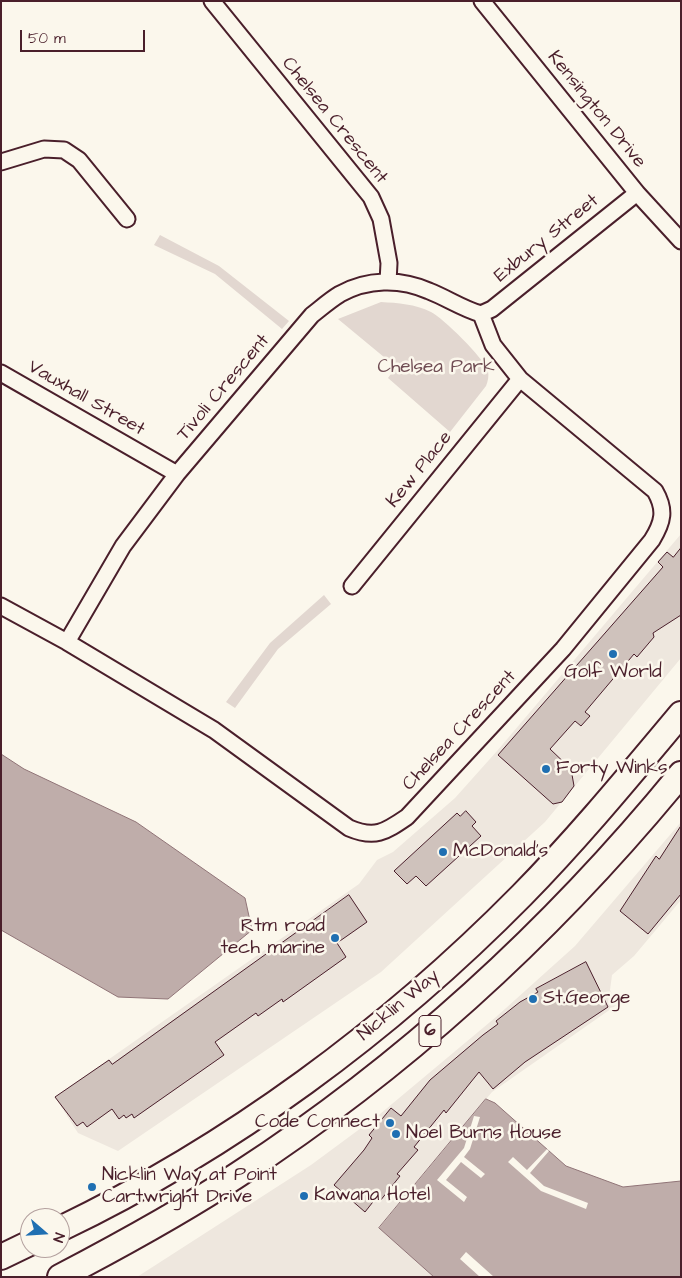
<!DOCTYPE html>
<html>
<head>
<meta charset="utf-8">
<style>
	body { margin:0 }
	#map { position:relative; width:682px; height:1278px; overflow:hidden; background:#fbf7ec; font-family:"Architects Daughter",sans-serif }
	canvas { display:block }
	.frame { position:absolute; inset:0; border:2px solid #4a1f2b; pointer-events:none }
	.north { position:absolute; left:20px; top:1208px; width:50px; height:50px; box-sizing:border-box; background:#fbf7ec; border:1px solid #b4a19f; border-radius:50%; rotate:109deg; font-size:14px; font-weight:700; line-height:20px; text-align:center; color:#4a1f2b }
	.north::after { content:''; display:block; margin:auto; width:18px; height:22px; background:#1f6fb2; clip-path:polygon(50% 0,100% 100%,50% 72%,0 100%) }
	.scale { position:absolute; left:20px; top:30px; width:125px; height:22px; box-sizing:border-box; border:2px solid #4a1f2b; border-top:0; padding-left:6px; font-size:15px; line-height:18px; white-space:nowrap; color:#4a1f2b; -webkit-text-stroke:4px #fbf7ec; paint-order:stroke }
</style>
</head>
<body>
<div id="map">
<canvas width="682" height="1278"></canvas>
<div class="frame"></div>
<div class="north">N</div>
<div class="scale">50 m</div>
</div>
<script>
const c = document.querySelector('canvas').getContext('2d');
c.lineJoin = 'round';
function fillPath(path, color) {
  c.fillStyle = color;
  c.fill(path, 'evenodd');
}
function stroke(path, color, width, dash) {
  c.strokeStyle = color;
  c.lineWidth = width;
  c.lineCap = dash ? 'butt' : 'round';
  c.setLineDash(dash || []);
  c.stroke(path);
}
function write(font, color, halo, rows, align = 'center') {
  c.font = font + ' "Architects Daughter",sans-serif';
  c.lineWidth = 5;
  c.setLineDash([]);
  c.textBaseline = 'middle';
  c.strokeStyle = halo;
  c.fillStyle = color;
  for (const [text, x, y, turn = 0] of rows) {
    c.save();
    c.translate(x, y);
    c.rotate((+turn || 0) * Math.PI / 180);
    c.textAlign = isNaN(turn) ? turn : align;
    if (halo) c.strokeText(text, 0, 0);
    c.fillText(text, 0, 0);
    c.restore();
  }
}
fillPath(new Path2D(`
	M681,534V658L545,822L381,972L118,1151L78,1133L55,1097L359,884L377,860L393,852L455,798L497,751Z
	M681,822V900L634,956L612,975L610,990L618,1004L492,1092L379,1227L434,1277H137L311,1165L380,1114L496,1017L575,946Z`), '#eee7de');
fillPath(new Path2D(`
	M160,235L219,266L289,321L282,329L215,274L154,245Z
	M381,302C398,303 415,304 431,312C443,318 484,358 488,371C489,376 488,381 486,386L450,432L388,378L396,367L338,319Z
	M324,595L331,604L278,649L235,708L226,702L270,643Z`), '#e2d7d0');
const water = new Path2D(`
	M1,754L24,769L136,822L245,898L252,930L168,999L118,997L1,930Z
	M486,1099L495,1103L566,1166L623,1187L681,1181V1277H434L379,1228Z`);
fillPath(water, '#bfadaa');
stroke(water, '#907477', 1);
fillPath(new Path2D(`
	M474,1116L480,1117L470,1149L464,1157L485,1174L481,1178L461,1162L446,1180L467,1197L464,1202L437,1180L464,1148Z
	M547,1149L549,1151L530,1173L544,1186L588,1203L586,1209L541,1191L508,1162L513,1157L527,1170Z
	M466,1252L494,1277H480L460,1259Z`), '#fbf7ec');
const building = new Path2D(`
	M681,548V615L653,633L654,637L637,657L634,654L585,712L590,716L581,726L575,721L550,749L571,769L574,786L562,802L553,804L498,755L663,567L658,562L667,552L673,557Z
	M466,811L476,822L472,826L481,836L426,886L416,876L407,884L394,871L457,813L460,816Z
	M681,826V894L648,934L620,911L656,856L659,859Z
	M349,895L367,922L337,943L346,957L283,1002L282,999L258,1016L256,1013L215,1042L224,1055L134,1118L132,1114L126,1118L124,1115L119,1119L112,1109L87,1127L83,1122L77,1126L55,1097L109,1060L112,1064Z
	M586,962L608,1007L525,1062L493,1089L479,1072L446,1113L444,1110L414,1147L418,1150L397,1174L400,1176L380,1201L376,1198L365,1212L334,1185L364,1150L372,1138L369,1135L391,1108L401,1116L430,1080L483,1035L498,1024L496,1021L520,1002L538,992L536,989Z`);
fillPath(building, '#cfc2bc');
stroke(building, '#4a1f2b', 1);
const minor = new Path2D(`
	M212,1L371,197L381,219L389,263L388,282
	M482,1L637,193L681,241
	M1,162L44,149L64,150L79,160L127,219
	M481,314L492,309L637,193
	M1,373L177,474
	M352,586L520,379
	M1,606L67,642L214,730L349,828C375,839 385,832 407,817L563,649L652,540C663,522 666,510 655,491L520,379L493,345L481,314
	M67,642L123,546L177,474L312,315C321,308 330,300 340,294C367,279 400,278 429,291C447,298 463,309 481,314`);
const trunk = new Path2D(`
	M60,1229C231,1147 389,1030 522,895C578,838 629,776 681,714
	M1,1257L30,1243
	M60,1277C121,1245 182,1212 239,1174C406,1065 555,928 681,774`);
stroke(minor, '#4a1f2b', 19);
stroke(trunk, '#4a1f2b', 28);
stroke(minor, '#fbf7ec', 15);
stroke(trunk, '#fbf7ec', 24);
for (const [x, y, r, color] of [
	[613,654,5,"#1f6fb2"],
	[546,769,5,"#1f6fb2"],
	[443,852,5,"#1f6fb2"],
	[335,938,5,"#1f6fb2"],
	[533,999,5,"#1f6fb2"],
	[390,1123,5,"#1f6fb2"],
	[396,1134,5,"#1f6fb2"],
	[92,1187,5,"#1f6fb2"],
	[304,1196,5,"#1f6fb2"]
]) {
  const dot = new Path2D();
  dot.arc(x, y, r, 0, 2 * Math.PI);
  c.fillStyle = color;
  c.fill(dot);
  stroke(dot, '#fbf7ec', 2);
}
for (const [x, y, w] of [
	[430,1031,22]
]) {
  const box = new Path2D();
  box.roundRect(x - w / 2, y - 15.5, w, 31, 4);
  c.fillStyle = '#fbf7ec';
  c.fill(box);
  stroke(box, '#4a1f2b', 1);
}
write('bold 18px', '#4a1f2b', null, [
	["6",430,1031]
]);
write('19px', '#4a1f2b', '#fbf7ec', [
	["Kensington Drive",596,110,51],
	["Chelsea Crescent",334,121,51],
	["Exbury Street",547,239,-39],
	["Tivoli Crescent",224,388,-50],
	["Vauxhall Street",86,399,30],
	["Kew Place",420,470,-51],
	["Chelsea Crescent",460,731,-47],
	["Nicklin Way",399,1006,-40]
]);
write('19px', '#704d54', '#fbf7ec', [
	["Chelsea Park",436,368]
]);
write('19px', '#4a1f2b', '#fbf7ec', [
	["Golf World",613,673,"center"],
	["Forty Winks",556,769],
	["McDonald's",453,852],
	["Rtm road",325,927,"right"],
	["tech marine",325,949,"right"],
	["St.George",543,999],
	["Code Connect",380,1123,"right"],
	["Noel Burns House",406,1134],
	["Nicklin Way at Point",102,1176],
	["Cartwright Drive",102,1198],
	["Kawana Hotel",314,1196]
], 'left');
</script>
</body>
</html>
